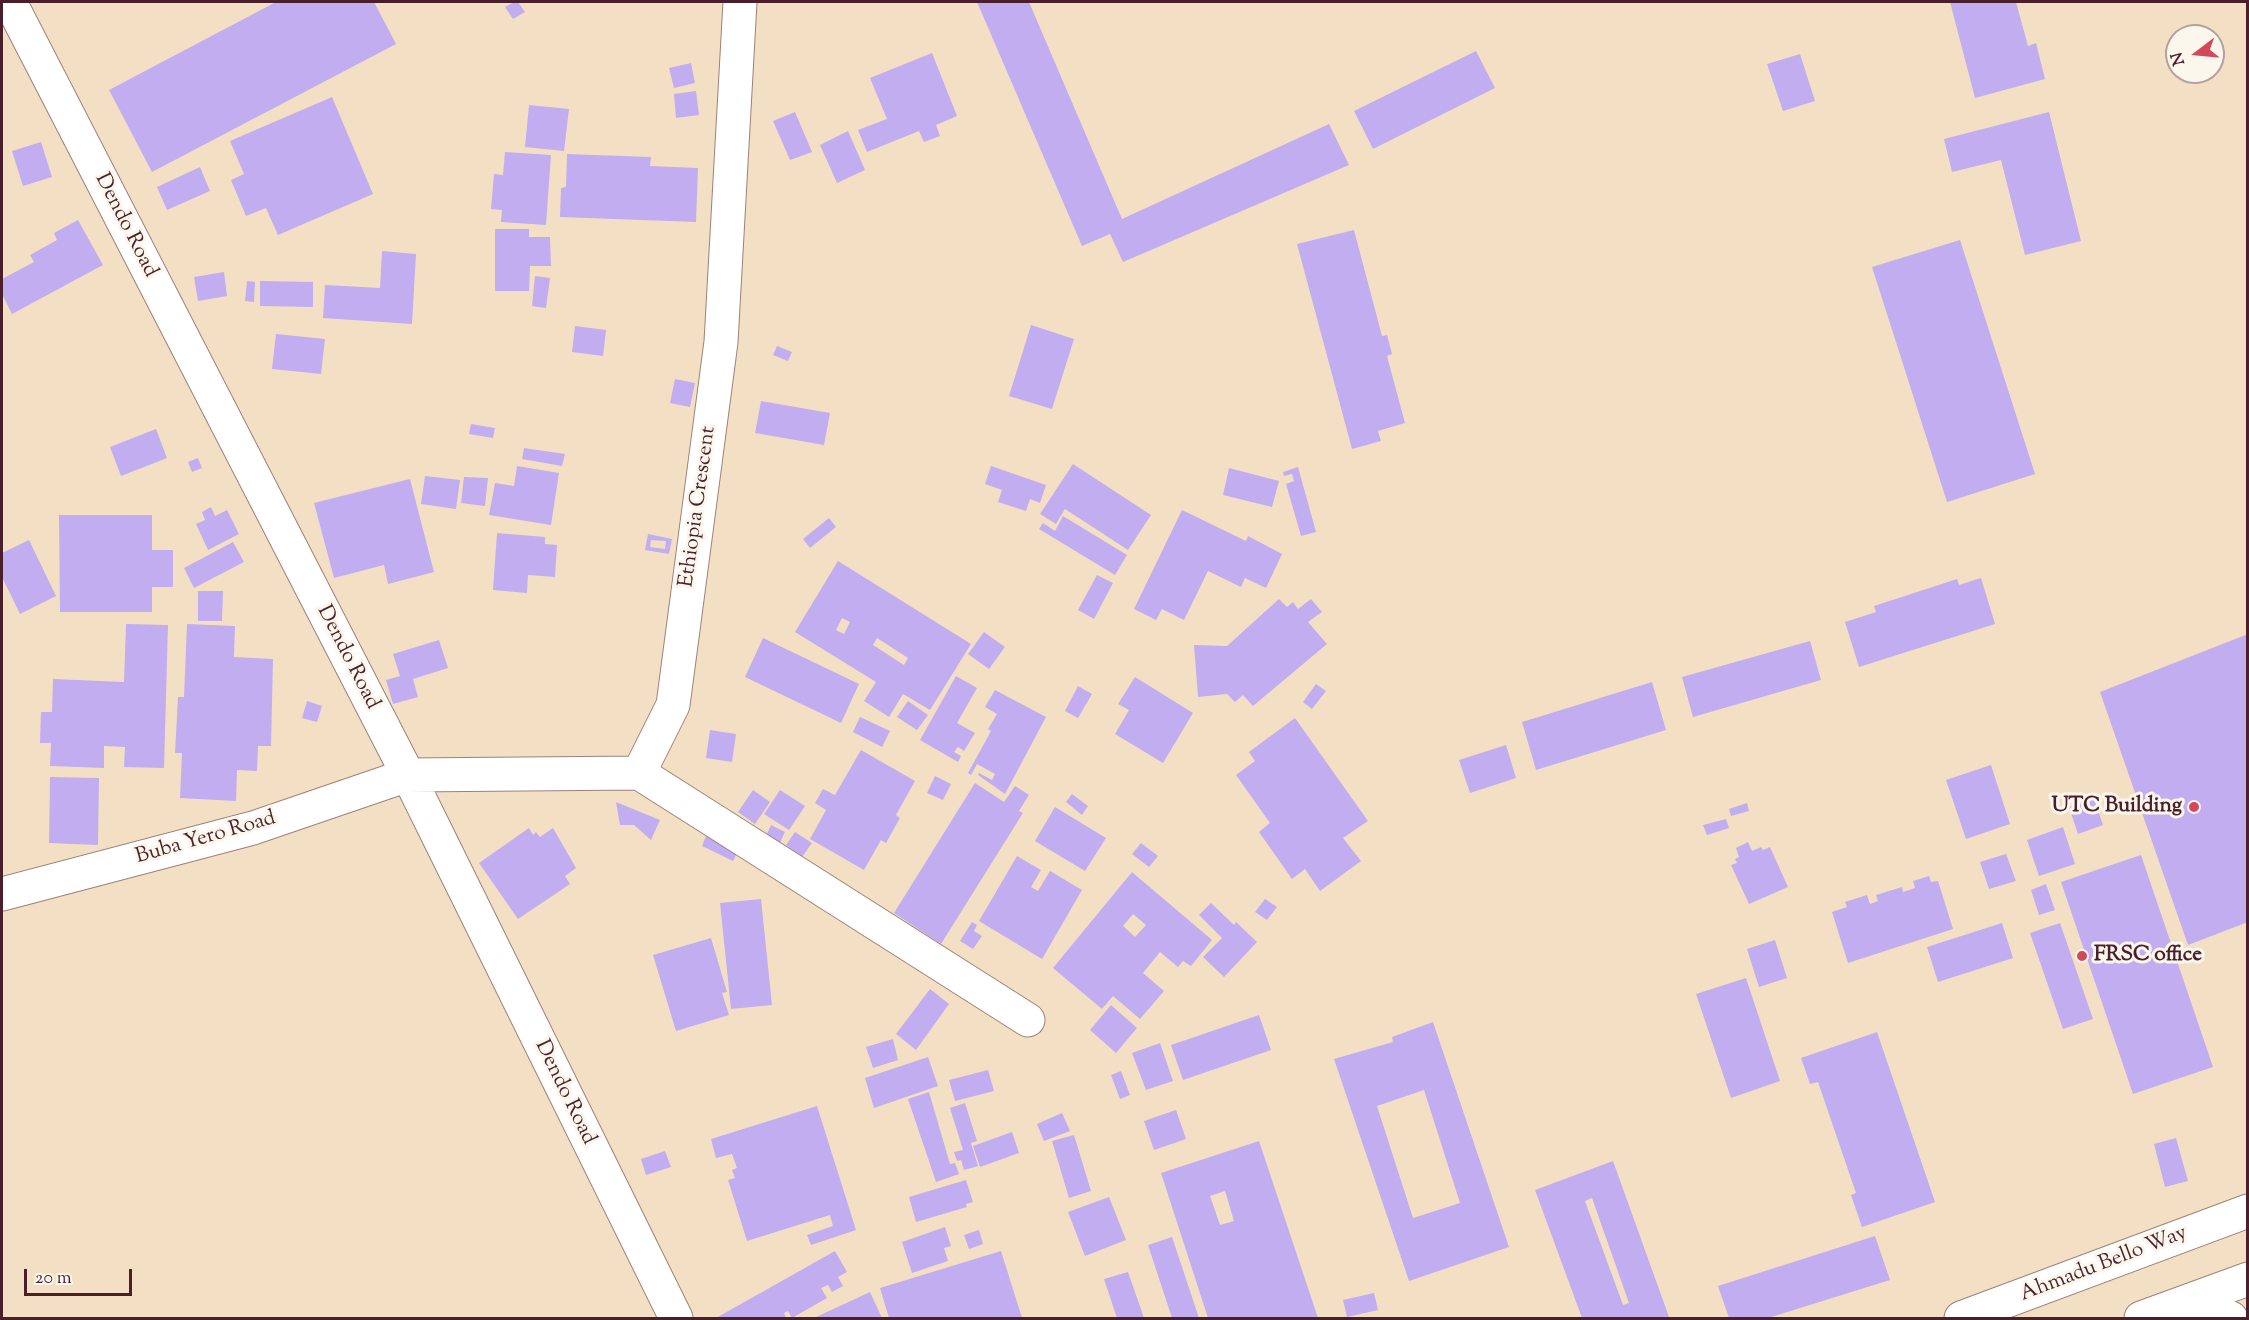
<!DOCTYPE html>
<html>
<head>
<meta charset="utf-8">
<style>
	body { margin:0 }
	#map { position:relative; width:2249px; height:1320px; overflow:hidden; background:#f3e0c4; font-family:"Sorts Mill Goudy",serif }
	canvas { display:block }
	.frame { position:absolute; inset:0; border:3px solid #4a1f2b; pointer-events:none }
	.north { position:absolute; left:2165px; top:24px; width:60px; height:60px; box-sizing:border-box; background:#fbf7ec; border:2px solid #b4a19f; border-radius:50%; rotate:254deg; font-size:16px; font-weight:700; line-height:24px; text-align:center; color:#4a1f2b }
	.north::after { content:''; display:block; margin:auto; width:21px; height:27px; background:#d1495b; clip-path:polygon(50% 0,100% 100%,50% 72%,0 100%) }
	.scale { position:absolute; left:24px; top:1269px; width:108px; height:27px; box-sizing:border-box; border:3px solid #4a1f2b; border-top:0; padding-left:8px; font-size:18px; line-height:21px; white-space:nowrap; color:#4a1f2b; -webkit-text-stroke:4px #fbf7ec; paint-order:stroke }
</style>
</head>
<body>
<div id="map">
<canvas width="2249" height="1320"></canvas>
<div class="frame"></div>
<div class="north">N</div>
<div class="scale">20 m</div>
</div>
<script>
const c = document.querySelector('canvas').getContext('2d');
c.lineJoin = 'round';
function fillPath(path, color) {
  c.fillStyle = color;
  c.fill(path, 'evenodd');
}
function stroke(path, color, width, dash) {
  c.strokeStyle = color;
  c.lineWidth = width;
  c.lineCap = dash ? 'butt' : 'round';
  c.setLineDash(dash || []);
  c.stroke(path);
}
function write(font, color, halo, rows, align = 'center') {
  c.font = font + ' "Sorts Mill Goudy",serif';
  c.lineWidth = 6;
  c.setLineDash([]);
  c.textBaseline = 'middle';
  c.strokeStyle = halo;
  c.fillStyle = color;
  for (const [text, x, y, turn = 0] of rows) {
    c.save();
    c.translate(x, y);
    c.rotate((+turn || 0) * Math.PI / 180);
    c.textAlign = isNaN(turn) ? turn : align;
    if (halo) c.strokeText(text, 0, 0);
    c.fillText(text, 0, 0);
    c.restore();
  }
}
fillPath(new Path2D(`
	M276,2H374L396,44L152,172L109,90Z
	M514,2H518L525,12L513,19L505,7Z
	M977,2H1029L1122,219L1329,124L1349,165L1123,262L1110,234L1082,246Z
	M1950,2H2016L2028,46L2036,43L2045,79L1975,98Z
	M1476,51L1495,88L1373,149L1354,111Z
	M932,53L957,116L936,125L940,136L924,142L919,131L867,152L858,130L887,119L870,78Z
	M1800,54L1815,101L1783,111L1767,64Z
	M691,63L695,83L674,88L669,68Z
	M696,91L699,115L676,118L674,94Z
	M332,97L373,194L278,235L266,208L246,216L231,180L244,174L230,141Z
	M529,105L569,109L564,151L525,147Z
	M795,112L812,152L790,160L773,121Z
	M2049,112L2081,241L2025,255L2001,160L1952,172L1944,139Z
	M848,131L865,170L837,183L820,145Z
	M41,142L52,177L23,186L12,151Z
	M505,152L551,155L546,225L501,222L502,210L491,209L494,174L503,175Z
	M567,154L651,157L650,166L698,168L696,222L560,217L561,188L566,187Z
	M200,167L210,191L167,210L157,187Z
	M78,220L103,265L12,314L2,294V279L34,262L30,255L57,240L54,233Z
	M495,229H529V237H550L551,266H530L529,291H495Z
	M1354,230L1382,336L1387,335L1392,354L1387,356L1405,423L1378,431L1381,441L1352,449L1297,244Z
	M1960,240L2035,474L1947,502L1872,267Z
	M382,251L416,254L412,324L323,318L325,285L380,288Z
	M224,272L227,296L198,301L194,277Z
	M535,276L550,278L546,308L532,306Z
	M247,281L255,282L254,302L245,301Z
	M260,281L313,282V307L260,306Z
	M1031,325L1074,339L1052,409L1009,396Z
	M575,326L606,330L603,356L572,352Z
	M276,334L325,339L321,374L272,369Z
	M777,346L792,352L788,361L773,355Z
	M675,379L695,383L690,407L670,403Z
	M761,401L830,413L824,445L755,433Z
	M471,424L495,428L493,438L469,434Z
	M156,429L167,458L121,476L110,447Z
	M524,448L565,454L562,466L522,459Z
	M198,458L202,468L192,472L188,462Z
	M1073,464L1151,515L1128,550L1065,509L1056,524L1040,514Z
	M517,466L559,473L551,525L489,515L495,483L514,486Z
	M991,466L1046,485L1040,503L1030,499L1026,511L998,502L1002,490L985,484Z
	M1298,467L1316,532L1301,536L1286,484L1294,481L1292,474L1284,476L1283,472Z
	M1229,468L1279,481L1272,507L1223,495Z
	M425,476L460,480L456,509L421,504Z
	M464,477L488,478L485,506L461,503Z
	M410,479L434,572L388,584L384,565L334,578L314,503Z
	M211,507L215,516L227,510L239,534L208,550L196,524L205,520L202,512Z
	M1182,510L1246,541L1248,536L1282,554L1266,588L1245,578L1241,587L1208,571L1184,620L1162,609L1156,620L1134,609Z
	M59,515H152V550H173V587H152V612H60Z
	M1063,516L1127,555L1115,575L1039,529L1043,523L1055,531Z
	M829,518L836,527L810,548L803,539Z
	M497,533L545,537V544L557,545L555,577L528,575L527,593L493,590Z
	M648,534L672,539L669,554L645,550ZM651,540L666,541L665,549L650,547Z
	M29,540L56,596L20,614L2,577V553Z
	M233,542L244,562L194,588L184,568Z
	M838,561L971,644L930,710L903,694L889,717L864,701L876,682L795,632ZM842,618L850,622L844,634L836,630ZM877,638L908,658L904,665L873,645Z
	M1097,575L1113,583L1094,619L1078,610Z
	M1981,578L1995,624L1859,667L1845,622L1876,612L1874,606L1957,579L1959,585Z
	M198,591H223L222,621H198Z
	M1279,599L1287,607L1293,602L1298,609L1311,599L1322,612L1308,622L1327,644L1253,706L1243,695L1235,702L1227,694L1198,697L1194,645L1227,646Z
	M126,624L168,625L164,768L124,767L125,747L104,746V768L50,766L51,743H40L41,712H52L53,679L124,682Z
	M187,624L235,626L234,657L273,659L271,746H258L257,771L237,770L236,801L180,798L182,753H175L178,697H184Z
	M984,632L1005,647L989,669L968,654Z
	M2248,634V922L2188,945L2100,692Z
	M763,638L859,684L841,723L745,677Z
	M439,640L448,668L413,679L418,697L393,704L386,680L400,676L393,654Z
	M1810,641L1821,680L1693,717L1682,677Z
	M956,676L977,688L957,723L975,733L964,751L958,747L954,752L961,756L958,762L920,740Z
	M1135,677L1193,713L1163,763L1115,734L1129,710L1118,704Z
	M1652,682L1666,730L1536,770L1522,722Z
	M1316,684L1326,691L1312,709L1303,702Z
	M1078,686L1092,694L1078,718L1065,711Z
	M995,690L1046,717L1005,794L978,775L979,773L992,780L995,774L977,764L971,775L968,773L991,731L988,729L997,714L985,707Z
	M307,701L322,706L317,722L302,718Z
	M908,701L928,715L917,730L897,717Z
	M860,717L890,731L882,747L853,732Z
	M1295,718L1368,821L1343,838L1361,861L1320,891L1305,869L1292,879L1259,832L1270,823L1236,775L1255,761L1249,752Z
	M710,730L736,734L732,762L706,758Z
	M1506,745L1516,778L1470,793L1459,760Z
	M861,750L915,781L896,815L900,818L886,843L881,840L864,870L810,839L826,810L815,803L823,789L835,795Z
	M1991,765L2010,824L1966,839L1946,780Z
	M935,776L951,784L943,800L927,793Z
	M50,777L99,778L98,845L49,843Z
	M975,783L1004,802L1015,786L1029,795L1019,811L1023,813L941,944L894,913Z
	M753,790L770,802L755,824L738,812Z
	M780,790L805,806L789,830L764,814Z
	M1072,794L1088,806L1082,815L1066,802Z
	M2094,799L2103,825L2078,834L2069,807Z
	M616,802L660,820L651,840L634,825H620Z
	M1747,803L1749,811L1731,816L1729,809Z
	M1055,807L1106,838L1085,871L1035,841Z
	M1726,819L1729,828L1707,835L1703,825Z
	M771,825L785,832L779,845L765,838Z
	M2063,827L2075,864L2039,876L2027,840Z
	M529,828L533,835L536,832L540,837L553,828L576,868L565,876L570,884L518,919L479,863Z
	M795,832L812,843L802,857L786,845Z
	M706,836L738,851L733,861L702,846Z
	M1748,842L1752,851L1761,847L1763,850L1770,847L1788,887L1749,904L1731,865L1737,863L1735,859L1739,857L1736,848Z
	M1141,843L1158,856L1149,867L1132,854Z
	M2006,854L2016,881L1989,889L1980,862Z
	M2141,855L2213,1067L2133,1094L2061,882Z
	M1017,856L1041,870L1031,887L1038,891L1050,871L1082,890L1042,959L979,921Z
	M1132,872L1212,940L1191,966L1183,961L1178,967L1160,952L1143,973L1164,991L1140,1019L1113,996L1102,1009L1053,968ZM1133,914L1146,925L1135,937L1123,926Z
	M1929,876L1931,882L1938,881L1953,929L1848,963L1832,912L1847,907L1845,902L1867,895L1870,904L1878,901L1876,895L1902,887L1903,892L1915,888L1913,881Z
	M2046,884L2055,910L2039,915L2031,890Z
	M761,899L772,1005L731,1009L720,903Z
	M1265,899L1277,907L1267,920L1255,912Z
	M1211,903L1234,925L1236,922L1257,942L1224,977L1203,957L1222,938L1199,915Z
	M972,922L977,925L974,931L982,936L973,949L960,941Z
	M2002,923L2013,958L1938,982L1927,947Z
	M2060,923L2093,1019L2063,1029L2030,933Z
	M711,938L727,992L722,993L729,1015L676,1031L653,955Z
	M1775,940L1787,978L1759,987L1747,949Z
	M1746,978L1780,1081L1731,1098L1696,994Z
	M930,989L949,1004L916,1050L896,1034Z
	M1111,1005L1137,1028L1116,1053L1090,1030Z
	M1259,1015L1271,1050L1183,1080L1171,1045Z
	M1433,1022L1509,1247L1409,1281L1334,1059L1393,1042L1392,1037ZM1424,1090L1460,1203L1413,1218L1377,1106Z
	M1877,1032L1935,1202L1862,1227L1851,1195L1856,1193L1818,1082L1810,1084L1801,1058Z
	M893,1039L898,1060L873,1068L866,1047Z
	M1160,1043L1173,1081L1146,1090L1132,1053Z
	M928,1057L938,1086L874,1108L865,1078Z
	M988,1070L994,1091L955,1101L949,1080Z
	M1121,1071L1130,1095L1120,1099L1111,1075Z
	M929,1092L950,1164L955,1163L959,1174L936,1182L908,1099Z
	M965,1103L977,1141L971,1143L978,1166L964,1170L961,1160L957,1161L954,1152L963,1150L950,1108Z
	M817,1106L856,1230L811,1245L807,1235L833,1226L830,1215L747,1241L728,1180L735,1178L732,1170L737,1168L732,1154L716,1158L711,1139Z
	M1176,1110L1186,1139L1154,1150L1144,1121Z
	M1062,1113L1070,1131L1044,1141L1037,1124Z
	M1012,1132L1019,1153L980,1167L973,1146Z
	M1074,1135L1091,1191L1069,1198L1052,1141Z
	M2176,1138L2188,1181L2165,1187L2154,1144Z
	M1259,1141L1318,1318H1208L1161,1173ZM1225,1191L1234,1221L1220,1225L1210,1196Z
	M665,1151L671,1167L646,1175L641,1159Z
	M1613,1161L1669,1317L1665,1318H1582L1535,1190ZM1592,1198L1629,1303L1623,1305L1585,1201Z
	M966,1180L973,1202L966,1204L967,1207L916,1222L909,1197Z
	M1109,1197L1126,1240L1085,1256L1068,1212Z
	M945,1227L951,1246L944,1248L948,1261L912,1273L902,1242Z
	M979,1230L983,1244L969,1249L964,1235Z
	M1875,1236L1890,1280L1768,1318H1729L1718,1286Z
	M1172,1237L1199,1318H1172L1148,1245Z
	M835,1251L847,1272L838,1277L843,1286L832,1292L828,1285L821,1288L827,1298L792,1318L788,1311L784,1313L786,1318H716Z
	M1001,1251L1022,1318H889L880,1288Z
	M1128,1272L1144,1318H1117L1104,1279Z
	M870,1292L882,1318H814Z
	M1374,1293L1378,1310L1347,1317L1343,1300Z`), '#c1adf0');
const street = new Path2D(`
	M10,2L408,775L676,1318
	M639,773L1028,1020
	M2,894L253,828L408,775L639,773L673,705L721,342L740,2`);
const secondary = new Path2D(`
	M2162,1316C2185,1312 2210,1306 2231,1318`);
const primary = new Path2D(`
	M1961,1318L2248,1211
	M2141,1318L2248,1279`);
stroke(street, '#9e8078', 35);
stroke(secondary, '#9e8078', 35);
stroke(primary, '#9e8078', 35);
stroke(street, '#fff', 33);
stroke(secondary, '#fff', 33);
stroke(primary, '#fff', 33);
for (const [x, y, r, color] of [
	[2194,807,6,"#d1495b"],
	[2082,956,6,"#d1495b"]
]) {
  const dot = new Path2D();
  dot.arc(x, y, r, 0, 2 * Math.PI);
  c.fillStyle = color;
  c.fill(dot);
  stroke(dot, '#fbf7ec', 2);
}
write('21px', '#4a1f2b', '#fbf7ec', [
	["Dendo Road",125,226,63],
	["Ethiopia Crescent",699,507,-82],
	["Dendo Road",347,658,63],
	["Buba Yero Road",206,839,-16],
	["Dendo Road",564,1093,64],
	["Ahmadu Bello Way",2104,1265,-21]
]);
write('bold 21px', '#4a1f2b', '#fbf7ec', [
	["UTC Building",2182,807],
	["FRSC office",2094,956,"left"]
], 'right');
</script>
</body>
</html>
